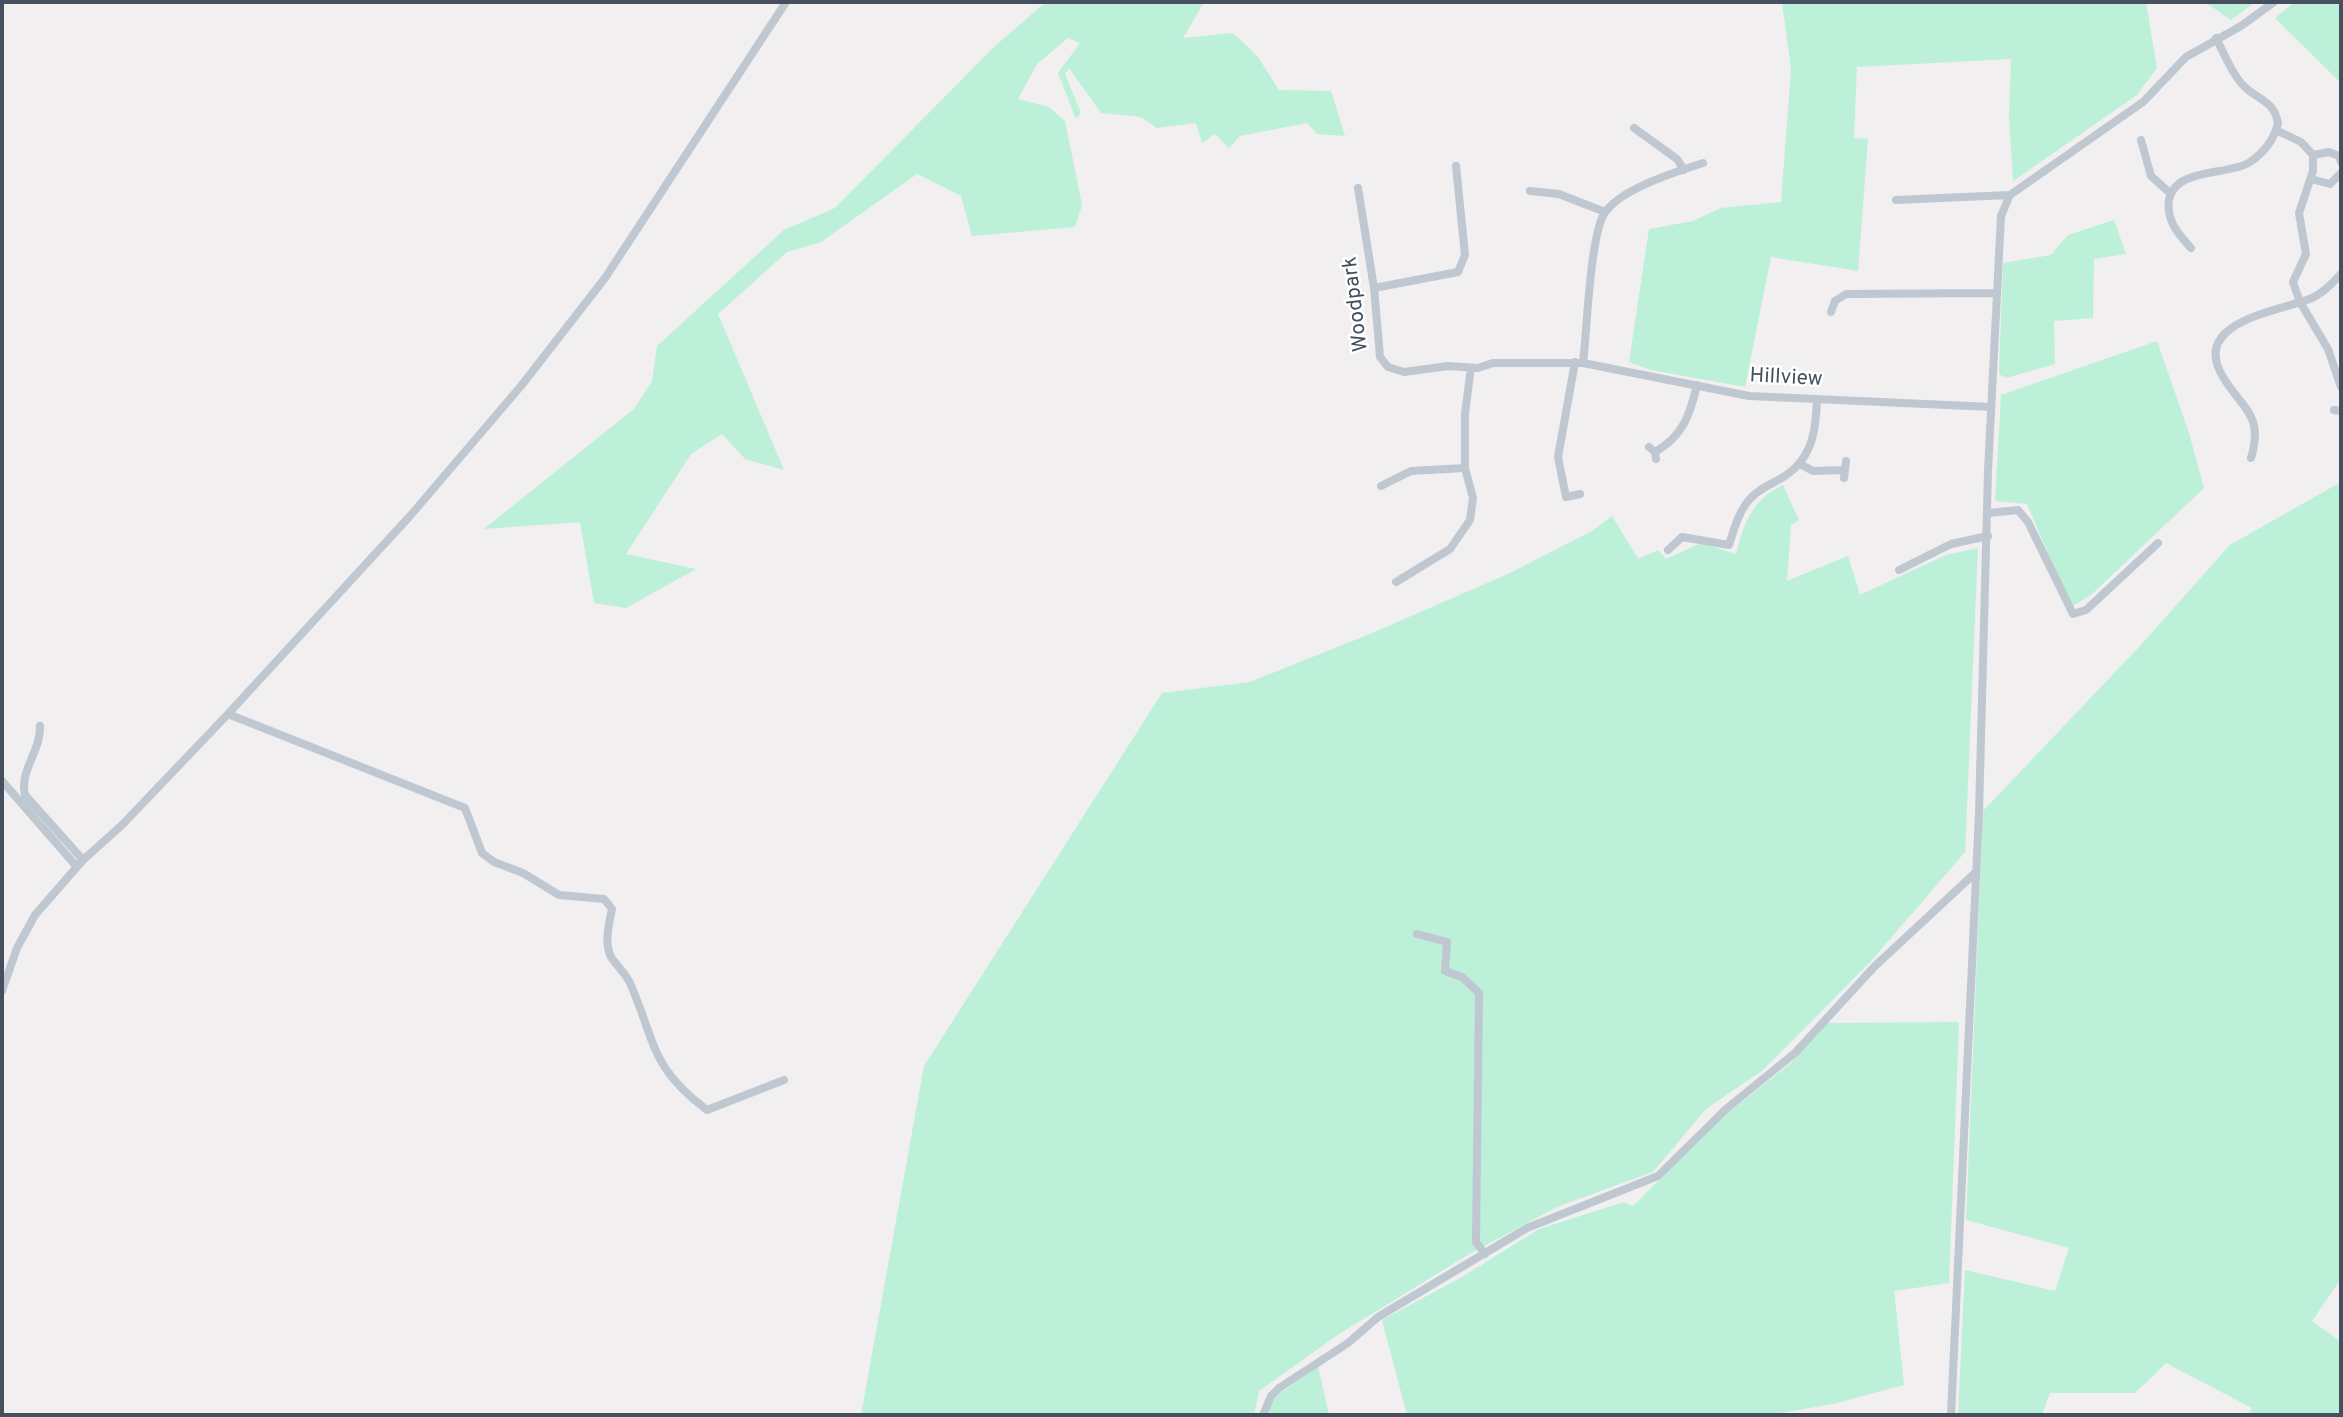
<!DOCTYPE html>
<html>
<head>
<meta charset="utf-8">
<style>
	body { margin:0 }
	#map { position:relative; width:2343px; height:1417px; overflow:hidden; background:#f1efef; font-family:Overpass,sans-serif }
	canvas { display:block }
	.frame { position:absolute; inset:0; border:4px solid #464f5d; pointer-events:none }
</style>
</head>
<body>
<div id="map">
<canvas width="2343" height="1417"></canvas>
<div class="frame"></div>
</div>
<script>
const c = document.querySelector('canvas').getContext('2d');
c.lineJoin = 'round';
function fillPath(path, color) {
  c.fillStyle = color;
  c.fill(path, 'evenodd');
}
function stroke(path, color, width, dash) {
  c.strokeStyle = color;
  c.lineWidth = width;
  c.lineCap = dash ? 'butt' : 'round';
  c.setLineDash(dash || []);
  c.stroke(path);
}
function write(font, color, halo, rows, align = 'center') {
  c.font = font + ' Overpass,sans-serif';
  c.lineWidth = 5;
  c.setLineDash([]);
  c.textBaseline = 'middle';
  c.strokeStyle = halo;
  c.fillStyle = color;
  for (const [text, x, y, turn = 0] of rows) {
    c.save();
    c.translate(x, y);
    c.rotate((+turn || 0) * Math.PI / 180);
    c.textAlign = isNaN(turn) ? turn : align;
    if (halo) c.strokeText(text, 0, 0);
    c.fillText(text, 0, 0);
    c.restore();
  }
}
fillPath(new Path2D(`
	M1046,2H1204L1183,38L1233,33L1258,57L1279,90L1331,91L1345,136L1317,134L1307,123L1240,136L1229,148L1215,134L1202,143L1196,123L1157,128L1141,117L1101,113L1069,68L1065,74L1081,113L1076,119L1058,73L1080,43L1068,38L1037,64L1018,99L1049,107L1065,121L1082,205L1075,227L972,236L961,196L917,174L821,242L787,252L718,314L784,470L745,459L722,434L691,454L626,554L696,569L626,608L594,603L580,522L484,529L634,409L652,381L657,346L784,230L835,208L995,46Z
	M1782,2H2146L2157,68L2137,95L2013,181L2009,116L2011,59L1857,67L1854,138L1868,139L1858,271L1771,257L1745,387L1651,370L1629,362L1649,229L1693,221L1721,208L1781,202L1791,69Z
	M2205,2H2255L2231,20Z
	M2295,2H2341V83L2275,18Z
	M2114,220L2126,254L2094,259L2093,318L2054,321L2055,364L2006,378L1999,374L2003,263L2051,255L2068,235Z
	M2157,341L2189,433L2204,488L2091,595L2071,607L2027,504L1995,501L2001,395Z
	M2341,482V1279L2312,1321L2341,1342V1415H2247L2252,1408L2166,1363L2135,1393H2050L2042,1415H1958L1965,1270L2055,1291L2069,1248L1966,1220L1983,811L2138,648L2230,545Z
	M1783,485L1799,520L1791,525L1787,581L1848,556L1860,595L1946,555L1978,548L1965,852L1871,961L1763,1070L1706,1109L1653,1172L1559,1206L1471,1253L1339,1334L1259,1391L1254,1415H861L924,1066L1162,693L1250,682L1370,634L1510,573L1592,531L1612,516L1638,559L1658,550L1666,559L1701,543L1736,554C1744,522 1753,499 1783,485Z
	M1959,1022L1949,1283L1894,1291L1904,1385L1833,1404L1769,1415H1407L1382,1320L1462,1277L1539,1229L1624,1202L1633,1206L1725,1115L1790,1064L1827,1023Z
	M1318,1366L1329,1415H1268L1272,1399Z`), '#bcf0d8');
stroke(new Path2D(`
	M1634,128L1677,159L1684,170
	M2276,130L2301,142L2313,155V171L2299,213L2306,254L2293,282L2300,302L2328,349L2341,387
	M2141,140L2151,176L2171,194
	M2313,155L2329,152L2339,156L2341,162
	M2311,179L2330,184L2341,173
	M1358,188L1374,288L1380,357L1388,367L1404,372L1448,366L1478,368L1493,363H1583L1749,396L1991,407
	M1530,191L1559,194L1605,212
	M1896,200L2010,195
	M2191,248C2178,234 2166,220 2169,200C2175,167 2228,176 2250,162C2265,152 2274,140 2278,123C2274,99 2255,100 2241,83C2230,70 2224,53 2216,38
	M1374,288L1458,272L1465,255L1456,166
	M1831,312L1835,301L1846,294L1996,293
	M1575,362L1558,457L1566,497L1580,494
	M1583,363C1587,330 1590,238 1604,214C1619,189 1676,172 1703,163
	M2334,410L2341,411
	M1649,447L1655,452L1656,459
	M1655,452C1683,436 1690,415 1697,385
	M2251,458C2264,415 2243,410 2223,377C2189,321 2281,311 2312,298C2323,293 2333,283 2341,274
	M1800,464L1813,471L1845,470
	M1844,478L1846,461
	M1381,486L1411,471L1465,468
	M1989,513L2018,510L2028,522L2073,614L2086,610L2158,543
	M1668,550L1682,537L1729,545C1734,530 1738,513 1749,500C1757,490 1769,485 1780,479C1812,461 1816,432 1817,399
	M1899,570L1951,544L1988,536
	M1396,582L1450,549L1470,520L1473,498L1465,468V413L1471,368
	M228,714L465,808L482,853L494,862L523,873L559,895L604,899L612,909C609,923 604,944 611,957C617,966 626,974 630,983C656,1043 650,1067 707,1110L784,1080
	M40,726C41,751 19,771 25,795L83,860
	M2,781L77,867
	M1417,934L1447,942L1445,971L1462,977L1479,993L1476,1242L1485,1254
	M2,991L17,948L35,915L83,860L122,825L228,714L410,516L521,386L605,278L786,2
	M1263,1415L1271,1396L1279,1388L1348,1343L1378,1317L1527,1228L1658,1176L1726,1109L1795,1053L1874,967L1974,874
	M1951,1415L1979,813L1988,471L2001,216L2010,195L2143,102L2186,57L2241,26L2274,2`), '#bfc7d1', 8);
write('21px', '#464f5d', '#fff', [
	["Woodpark",1357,304,-97],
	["Hillview",1786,379,3]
]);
</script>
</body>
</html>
